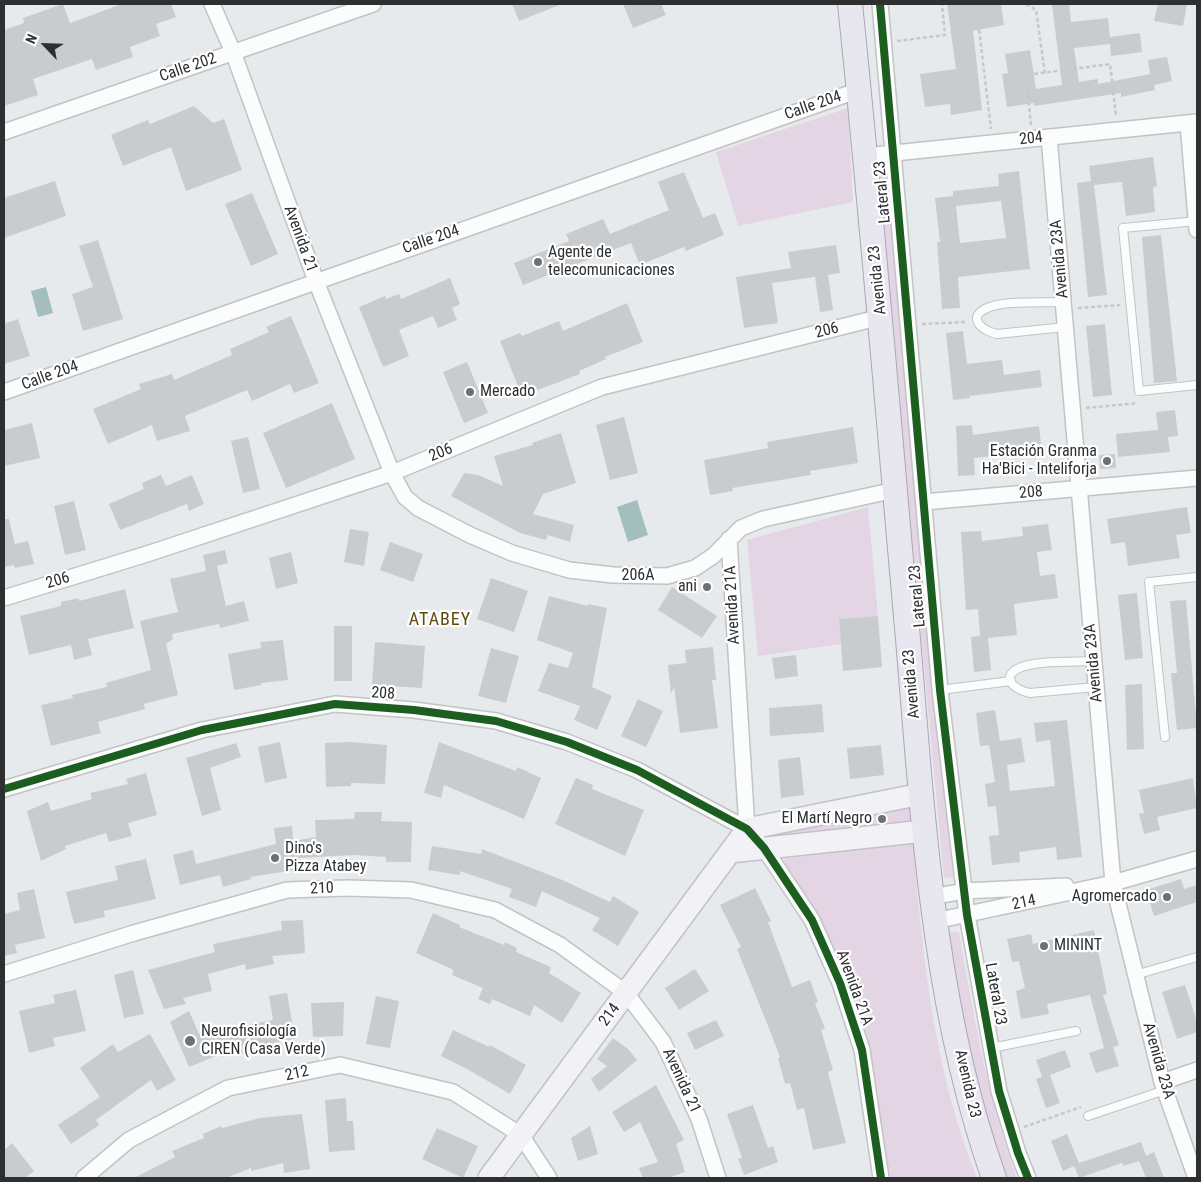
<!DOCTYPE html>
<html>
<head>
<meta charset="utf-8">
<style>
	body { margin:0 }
	#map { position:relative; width:1201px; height:1182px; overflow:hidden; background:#e7eaed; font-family:"Roboto Condensed",sans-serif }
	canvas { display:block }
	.frame { position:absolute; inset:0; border:5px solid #2e2f31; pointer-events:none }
	.north { position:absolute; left:20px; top:20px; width:50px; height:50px; -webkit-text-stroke:4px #fff; paint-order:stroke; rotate:294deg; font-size:14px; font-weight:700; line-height:20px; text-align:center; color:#2e2f31 }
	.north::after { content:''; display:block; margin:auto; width:18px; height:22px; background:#2e2f31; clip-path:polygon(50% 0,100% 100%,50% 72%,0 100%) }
</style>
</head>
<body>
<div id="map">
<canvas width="1201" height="1182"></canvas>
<div class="frame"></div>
<div class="north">N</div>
</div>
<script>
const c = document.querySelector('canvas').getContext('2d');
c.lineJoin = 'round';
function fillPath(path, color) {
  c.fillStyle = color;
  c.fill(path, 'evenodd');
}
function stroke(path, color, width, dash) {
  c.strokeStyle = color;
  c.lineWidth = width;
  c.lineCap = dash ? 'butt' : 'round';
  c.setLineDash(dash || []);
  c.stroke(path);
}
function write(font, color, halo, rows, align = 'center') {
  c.font = font + ' "Roboto Condensed",sans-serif';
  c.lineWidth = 4.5;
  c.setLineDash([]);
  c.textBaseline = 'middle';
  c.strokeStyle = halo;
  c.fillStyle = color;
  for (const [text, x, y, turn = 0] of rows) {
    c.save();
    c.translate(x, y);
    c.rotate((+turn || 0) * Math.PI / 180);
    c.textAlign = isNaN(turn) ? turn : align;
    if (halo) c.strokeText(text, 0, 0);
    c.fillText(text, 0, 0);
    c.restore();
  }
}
fillPath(new Path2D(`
	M848,108L853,202L738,226L716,152Z
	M886,168L953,877L944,878L877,170Z
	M868,507L878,616L839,619L841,644L758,656L747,540Z
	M910,803L912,825L766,841L758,831Z
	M913,840C922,954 934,1072 977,1178H888L846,979L783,859Z
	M947,932H959C974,1015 987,1099 1017,1178H1004L971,1064Z`), '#e3d5e4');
fillPath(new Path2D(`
	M46,287L53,313L38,317L31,291Z
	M637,500L648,535L628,542L617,507Z`), '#a2bfbe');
fillPath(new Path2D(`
	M63,4L70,23L122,4H171L176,17L156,24L160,36L130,47L133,57L96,70L92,59L33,79L38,95L4,106V30L24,23L23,18Z
	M512,4H562L519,21Z
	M623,4H661L666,15L633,28Z
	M947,4H1001L1004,25L973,31L982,110L951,115L950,104L925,107L920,74L956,69Z
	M1052,4H1069L1071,22L1108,18L1110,37L1140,33L1142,52L1111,56L1110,44L1074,48L1079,82L1098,79V84L1150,74L1148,60L1167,57L1172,81L1154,85L1155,90L1121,97V93L1034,106V103L1007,107L1002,74L1008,73L1005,54L1030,50L1036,89L1062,85Z
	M1158,4H1187L1183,26L1154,21Z
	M194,106L213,123L224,119L242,170L186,191L171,147L123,166L111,135L148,120L150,124Z
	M1153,157L1157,186L1153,188L1155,212L1126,216L1122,182L1094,185L1107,295L1088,297L1077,183L1091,181L1089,166Z
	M1019,171L1030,269L958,277L960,308L942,309L937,242H940L935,198L953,196V191L999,186L998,174ZM1001,201L1006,238L960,243L956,206Z
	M684,172L703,218L715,213L724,235L686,251L684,247L640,265L631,243L523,285L514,263L569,241L566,234L603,219L610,234L669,210L658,182Z
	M55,181L66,216L4,238V198Z
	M252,193L278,254L251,266L225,204Z
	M1161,235L1177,381L1154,383L1142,237Z
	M98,240L123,319L83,331L72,294L93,287L79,246Z
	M836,245L840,273L828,275L833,310L820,312L815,277L772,283L778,323L744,328L736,277L791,268L788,252Z
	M450,278L460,304L452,308L457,320L438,328L433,316L399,330L409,356L383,367L359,307L385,296L386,299L399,294L401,299Z
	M627,303L643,342L605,357L606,359L579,371L580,374L522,396L500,341L520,333L522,336L559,321L563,331Z
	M291,316L319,383L294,393L290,384L252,401L247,390L185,416L190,431L157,441L152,425L108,444L93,409L141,389L139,384L172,374L174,380L232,355L230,349L269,332L266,327Z
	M18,319L30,356L4,364V324Z
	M1105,324L1112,395L1093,397L1086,326Z
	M963,331L967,364L1002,360L1004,375L1040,370L1042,387L970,396V398L953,400L946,333Z
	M467,362L488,413L464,423L443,372Z
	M332,403L355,459L286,488L263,433Z
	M1175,410L1178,436L1168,437L1170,452L1118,457L1116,434L1158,430L1156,412Z
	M624,417L638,473L610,480L596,425Z
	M32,423L40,458L4,466V430Z
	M972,425L973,435L1039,426L1041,444L1012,447L1013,454L974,458L975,475L958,476L956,426Z
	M853,427L858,463L810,471L811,475L732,488L733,491L710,495L704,460L768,448L767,442Z
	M561,433L576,483L543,494L533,514L574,525L570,542L548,535L546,540L520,533L451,496L464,473L478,475L503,486L494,456L533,445L532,443Z
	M248,437L260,489L243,493L231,441Z
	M1115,454L1116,468L1100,469L1099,455Z
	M161,475L166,486L192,475L204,504L189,511L187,504L120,530L109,504L144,489L142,483Z
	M74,501L86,550L65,555L54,506Z
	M1187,507L1191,533L1176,535L1180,558L1128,566L1125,542L1111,544L1107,519Z
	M4,519H9L15,544L28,541L34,564L15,568L14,565L4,567Z
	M1048,524L1052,550L1037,552L1040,576L1055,574L1058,598L1014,604L1017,635L988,638L991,670L974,672L971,637L980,636L978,609L966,610L961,532L981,531L982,541L1023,536L1022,527Z
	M350,529L369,532L364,566L344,562Z
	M390,542L423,554L413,582L380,570Z
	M225,550L228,563L217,566L226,606L244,601L249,621L220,628L219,624L172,634L173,639L166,644L178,695L144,704L145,709L98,722L101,733L51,746L41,705L73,698L72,695L107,687L106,683L151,670L140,621L178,612L170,579L206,571L203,555Z
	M291,552L298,583L276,589L269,558Z
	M491,578L528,591L514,632L477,619Z
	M672,587L717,616L702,638L658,610Z
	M125,589L134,628L88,639L92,655L74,660L71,645L29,655L20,616L61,606V602L78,598L79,601Z
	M1137,593L1143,658L1125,660L1118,595Z
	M549,596L588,606V604L607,608L592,687L612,696L597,730L574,720L580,706L538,691L549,663L568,668L573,653L537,640Z
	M1186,600L1197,728L1177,730L1171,673H1177L1170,601Z
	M878,616L882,667L843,671L839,619Z
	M334,626H352V681H334Z
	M283,640L288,680L261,683V685L234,690L228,654L261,648L260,642Z
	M375,642L425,646L422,688L372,685Z
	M713,647L716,680H712L718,728L680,733L674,687L671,694L668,665L686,663L685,650Z
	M491,648L519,656L506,703L478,696Z
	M796,655L798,676L775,679L772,658Z
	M1142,684L1144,749L1127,750L1125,685Z
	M638,699L663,711L646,747L621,736Z
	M822,704L824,732L770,736L769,708Z
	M995,710L1000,741L1021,738L1025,762L1007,765L1010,791L1055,786L1050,740L1036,742L1034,723L1067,720L1082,857L1057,860L1056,847L1019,852L1020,862L992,865L989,836L999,835L996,806L988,807L985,784L995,782L989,745L980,746L976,713Z
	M280,742L287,778L265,783L258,747Z
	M349,742L387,745L385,784L351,783V786L326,787L325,743Z
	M439,742L516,771L517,767L541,778L524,819L444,785L441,798L424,793Z
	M236,743L241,757L210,768L221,810L202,816L186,758Z
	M881,745L884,775L850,779L847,748Z
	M800,757L804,795L781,798L778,760Z
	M146,773L157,815L128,823L132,836L109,842L106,833L65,846L66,849L41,861L27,811L48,802L51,811L92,799L90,793L128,784L126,779Z
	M576,778L593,785L592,789L644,810L625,856L555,824Z
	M1193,778L1197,808L1157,817L1160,830L1144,834L1139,814L1144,813L1139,790Z
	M355,812H382L381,821L412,822L411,862H386V857L354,855L299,858L301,869L250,877L251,879L223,887L220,875L180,885L173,855L193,850L196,864L276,844L274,828L292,826L293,841L316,837L315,820L354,819Z
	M432,846L481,854L482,849L560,879L610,902L613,896L639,912L618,946L592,930L600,918L542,891L536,907L509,897L512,889L460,871V875L428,870Z
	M146,859L156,899L104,911L105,917L74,924L66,892L118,880L115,866Z
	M1181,879L1184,889L1197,885V902L1154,916L1146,890Z
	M755,888L771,921L768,922L792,987L810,980L818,1002L815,1004L825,1028L821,1030L833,1070L828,1072L846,1143L813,1150L804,1108L797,1110L790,1083L785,1084L778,1058L780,1057L770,1031L737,949L741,947L720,905Z
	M34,889L45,938L15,945L17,953L4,956V914L20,910L17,893Z
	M433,913L460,925L459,927L504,945L505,942L517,948L516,952L551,967L549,973L581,993L562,1023L534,1005L530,1016L492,999L490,1004L478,999L483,988L452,975L454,970L416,953Z
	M303,920L305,953L272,956L274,964L246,970L245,964L208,974L212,991L183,998L186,1004L164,1009L148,970L215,952L213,944L282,930L281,921Z
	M1094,930L1107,994L1103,995L1119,1045L1113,1047L1119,1066L1096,1073L1089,1053L1104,1048L1090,995L1047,1004L1049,1014L1021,1019L1016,991L1025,988L1019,961L1012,962L1007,939L1031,934L1033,944Z
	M695,969L709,991L679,1010L665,988Z
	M133,970L144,1014L124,1018L114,975Z
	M1185,985L1197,1022V1032L1177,1039L1162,992Z
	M76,990L86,1031L53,1038L55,1046L29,1053L19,1011L55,1003L53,995Z
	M287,993L295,1039L256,1046L257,1051L221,1057V1054L189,1067L170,1022L189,1011L199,1034L273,1020L269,996Z
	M376,996L399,1001L390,1048L366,1044Z
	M344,1002L343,1036L313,1037L311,1003Z
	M716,1020L724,1036L695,1050L687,1033Z
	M453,1030L489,1047L490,1045L526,1065L510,1094L467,1069L441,1056Z
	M150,1034L176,1080L157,1091L151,1080L96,1120L99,1125L71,1144L58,1125L100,1097L80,1068L113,1044L118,1052Z
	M613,1038L628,1049L637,1060L599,1092L591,1079L607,1066L597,1059Z
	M1065,1050L1071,1067L1050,1075L1060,1103L1046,1108L1036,1079L1042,1077L1036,1060Z
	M656,1085L684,1140L676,1144L685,1172L667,1178H643L639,1168L658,1162L640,1122L624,1132L612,1112Z
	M346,1098L347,1121H353L355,1150L329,1152L325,1100Z
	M753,1105L768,1148L773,1146L778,1162L744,1175L738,1159L742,1158L727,1114Z
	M302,1114L310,1169L284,1173L283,1163L251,1171V1168L226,1178H134L175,1157L172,1151L204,1138L203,1134L221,1126L222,1128L260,1118Z
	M590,1126L598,1154L578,1161L571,1138Z
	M437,1128L478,1146L463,1178L422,1159Z
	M1067,1134L1079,1163L1141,1142L1146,1156L1154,1152L1164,1178H1146L1139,1161L1124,1166L1122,1163L1079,1178L1074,1166L1063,1171L1051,1141Z
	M12,1143L34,1171L25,1178H4V1150Z`), '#c9ccce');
const lane = new Path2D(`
	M1197,221L1123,228L1139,391L1197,385
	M1063,302C1043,303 1002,300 985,309C966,319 985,332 997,334L1065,327
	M1094,661C1074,662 1033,660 1017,669C999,680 1019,691 1030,693L1096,687
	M940,690L1011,681
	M1165,737L1149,582L1197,577
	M1135,975L1197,957
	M991,1048L1076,1031
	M1088,1116L1165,1090`);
const street = new Path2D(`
	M212,4L233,52L316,281L392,473L405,497L418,508L470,535L512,553L569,570L613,575L667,576L695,568L713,556L741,528L763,519L895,490
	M880,4L940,690L967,915L999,1091L1018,1153L1028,1178
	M1188,123L1197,230
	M4,132L373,4
	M1049,137L1113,883L1162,1082L1196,1178
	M865,156L1197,122
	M4,392L859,90
	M924,502L1197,478
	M729,539L747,829
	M4,598L147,554L392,473L602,387L881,317
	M4,789L202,730L335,704L414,710L496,721L567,742L637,770L747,829L764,848L812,920L840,983L862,1050L881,1178
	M932,897L964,891L1066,886
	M935,921L1113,883L1197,859
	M4,974L134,933L287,890L348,888L411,890L495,910L560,945L626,993L663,1042L699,1119L718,1178
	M1162,1082L1197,1070
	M84,1178L129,1140L228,1088L340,1065L453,1092L521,1135L549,1178`);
const secondary = new Path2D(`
	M730,852L924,831
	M489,1178L747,829L921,794`);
const primary = new Path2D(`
	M850,4C872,215 889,427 908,639C923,819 933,1006 994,1178`);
stroke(lane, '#c1c3c5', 10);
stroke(street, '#c1c3c5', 18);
stroke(secondary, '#c1c3c5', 24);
stroke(primary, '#a9a7b6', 26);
stroke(new Path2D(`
	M976,4L991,129
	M1026,4L1036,10L1045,74
	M897,41L945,35L942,4
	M1031,125L1026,75L1110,64L1116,116
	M1078,308L1120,305
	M922,324L966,322
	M1086,408L1138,403
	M1024,1127L1081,1107`), '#c7c8c9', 2.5, [4, 2.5]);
stroke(lane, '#fbfcfc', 8);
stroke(street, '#fbfcfc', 15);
stroke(secondary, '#f1f1f6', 21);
stroke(primary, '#e8e6ee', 24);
stroke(new Path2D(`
	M880,4L940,690L967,915L999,1091L1018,1153L1028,1178
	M4,789L202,730L335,704L414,710L496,721L567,742L637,770L747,829L764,848L812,920L840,983L862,1050L881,1178`), '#1b5e20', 8);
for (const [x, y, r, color] of [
	[538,262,5,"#6f7073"],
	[470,392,5,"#6f7073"],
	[1107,461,5,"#6f7073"],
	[707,587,5,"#6f7073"],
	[882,819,5,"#6f7073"],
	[275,858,5,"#6f7073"],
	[1167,897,5,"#6f7073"],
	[1044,946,5,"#6f7073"],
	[190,1041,6,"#6f7073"]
]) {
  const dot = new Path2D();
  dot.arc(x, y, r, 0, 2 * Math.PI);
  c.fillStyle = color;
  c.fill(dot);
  stroke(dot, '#fff', 2);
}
write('16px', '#2e2f31', '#fff', [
	["Calle 202",188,68,-19],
	["Calle 204",813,106,-19],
	["204",1031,139,-6],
	["Lateral 23",883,192,-95],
	["Avenida 21",300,239,70],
	["Calle 204",431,240,-19],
	["Avenida 23A",1060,259,-95],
	["Avenida 23",878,280,-96],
	["206",827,331,-14],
	["Calle 204",50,376,-20],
	["206",441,453,-22],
	["208",1031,493,-5],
	["206A",638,576],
	["206",58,581,-17],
	["Lateral 23",918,596,-95],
	["Avenida 21A",733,605,-93],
	["Avenida 23A",1094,663,-95],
	["Avenida 23",912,684,-95],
	["208",383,694,4],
	["210",322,889,-2],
	["214",1024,903,-12],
	["Avenida 21A",854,988,70],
	["Lateral 23",995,994,80],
	["214",610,1015,-54],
	["Avenida 23A",1158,1061,74],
	["212",297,1074,-12],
	["Avenida 21",681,1081,65],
	["Avenida 23",967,1084,77]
]);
write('16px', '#2e2f31', '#fff', [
	["Agente de",548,253],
	["telecomunicaciones",548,271],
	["Mercado",480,392],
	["Estación Granma",1097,452,"right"],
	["Ha'Bici - Inteliforja",1097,470,"right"],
	["ani",697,587,"right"],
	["El Martí Negro",872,819,"right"],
	["Dino's",285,849],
	["Pizza Atabey",285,867],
	["Agromercado",1157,897,"right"],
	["MININT",1054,946],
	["Neurofisiología",201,1032],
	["CIREN (Casa Verde)",201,1050]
], 'left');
c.letterSpacing = '1px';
write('18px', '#624a0d', '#fff', [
	["ATABEY",440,620]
]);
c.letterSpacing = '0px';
</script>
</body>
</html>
